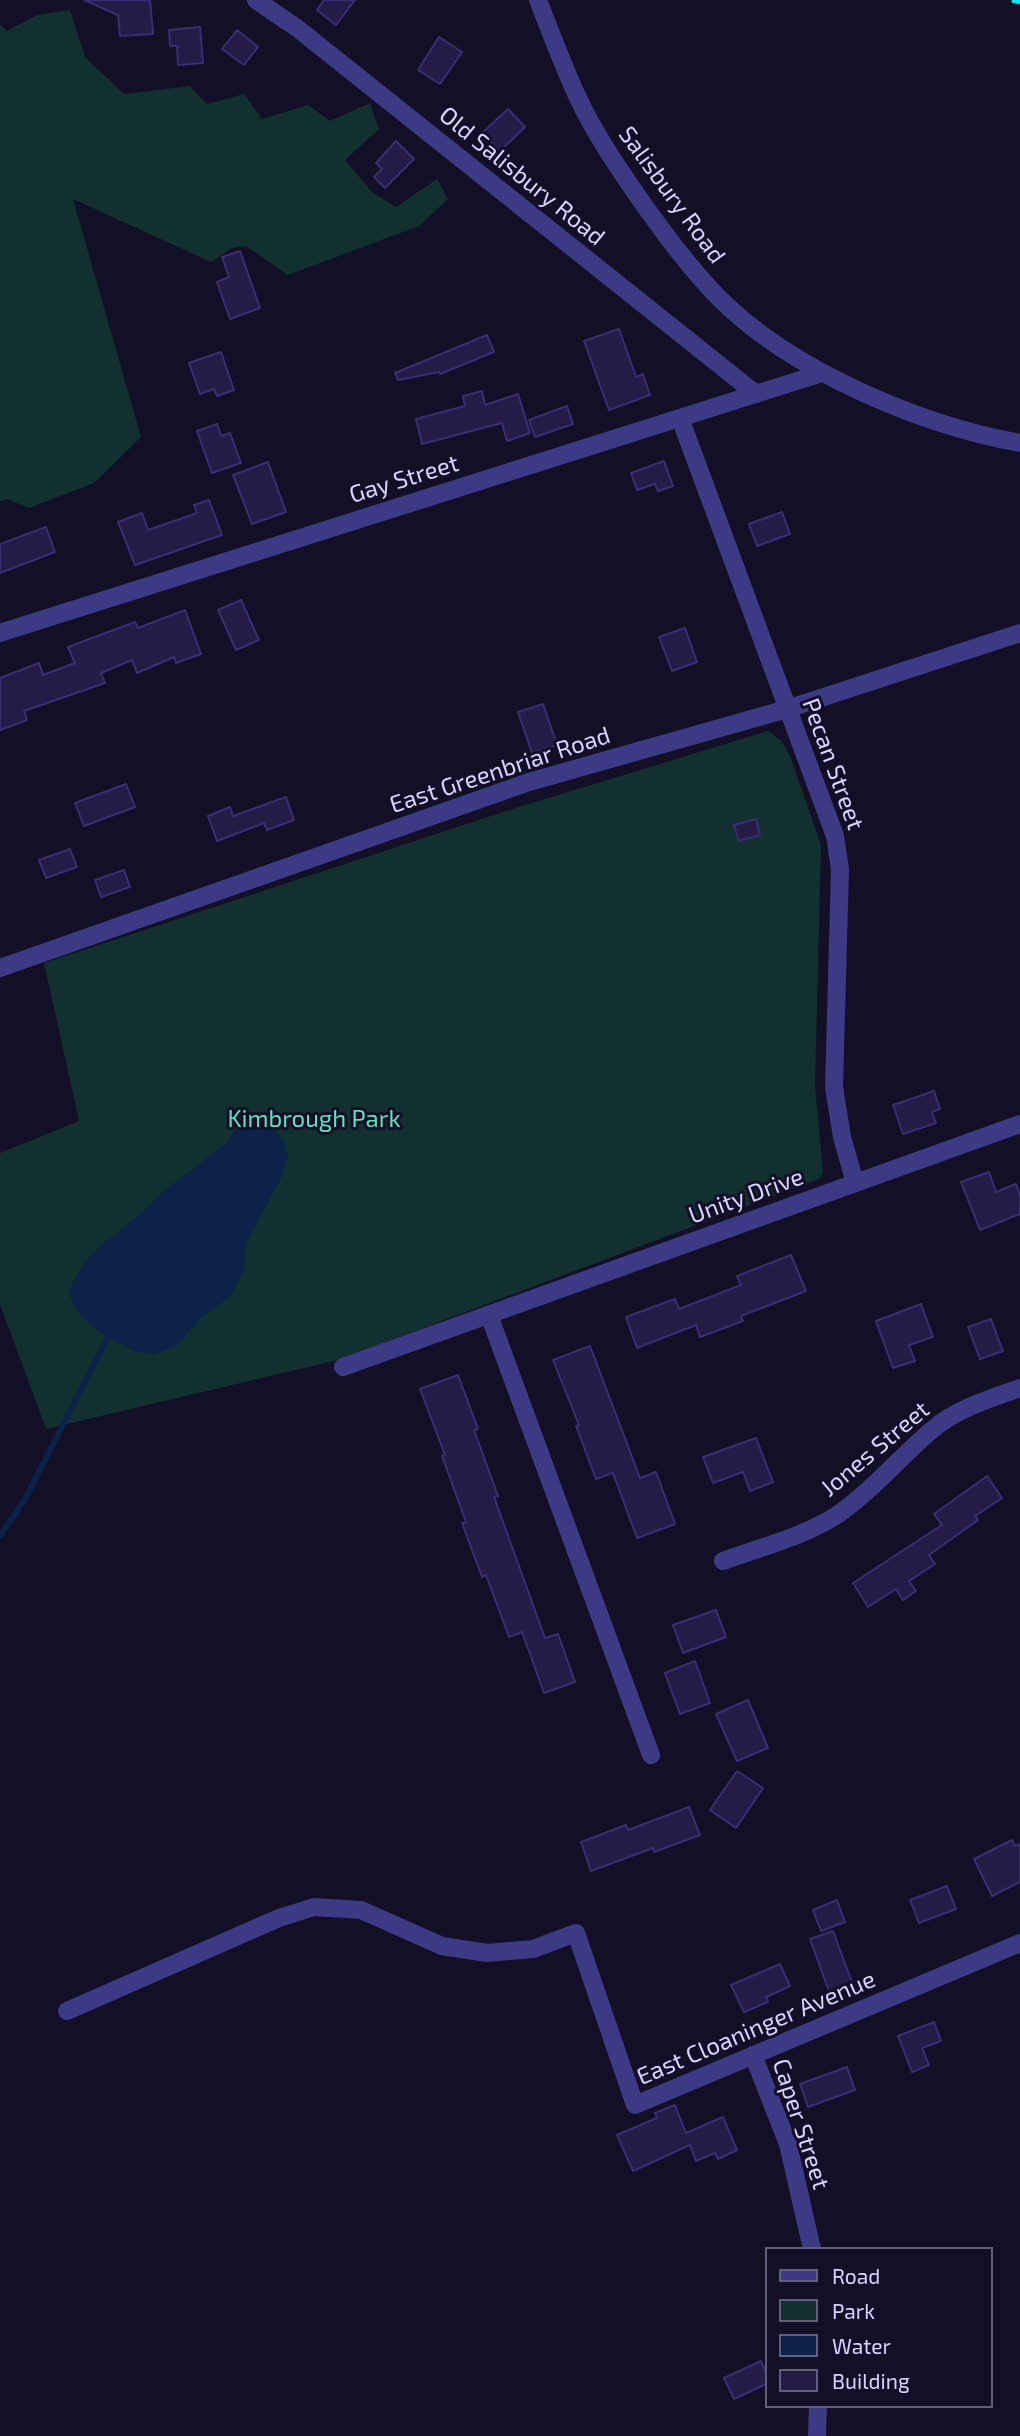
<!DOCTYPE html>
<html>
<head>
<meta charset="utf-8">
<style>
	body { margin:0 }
	#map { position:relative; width:1020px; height:2436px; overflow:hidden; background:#130f26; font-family:"Exo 2",sans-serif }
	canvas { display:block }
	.legend { position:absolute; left:765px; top:2247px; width:228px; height:161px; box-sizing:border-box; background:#130f26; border:2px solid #625e7d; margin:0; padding:9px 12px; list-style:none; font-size:21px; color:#d9d4ff }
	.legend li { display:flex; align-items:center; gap:14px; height:35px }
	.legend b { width:35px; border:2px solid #625e7d }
</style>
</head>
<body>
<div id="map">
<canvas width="1020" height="2436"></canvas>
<ul class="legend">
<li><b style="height:9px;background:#3d3a85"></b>Road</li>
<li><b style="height:19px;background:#12302f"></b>Park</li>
<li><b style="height:19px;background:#0c2248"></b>Water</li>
<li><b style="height:19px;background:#241b47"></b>Building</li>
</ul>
</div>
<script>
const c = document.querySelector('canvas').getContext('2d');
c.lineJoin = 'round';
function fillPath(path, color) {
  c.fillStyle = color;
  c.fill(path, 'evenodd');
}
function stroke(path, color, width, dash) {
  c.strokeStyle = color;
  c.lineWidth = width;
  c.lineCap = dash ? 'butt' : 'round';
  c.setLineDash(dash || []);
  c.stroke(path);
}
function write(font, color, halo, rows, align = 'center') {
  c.font = font + ' "Exo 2",sans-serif';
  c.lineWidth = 6;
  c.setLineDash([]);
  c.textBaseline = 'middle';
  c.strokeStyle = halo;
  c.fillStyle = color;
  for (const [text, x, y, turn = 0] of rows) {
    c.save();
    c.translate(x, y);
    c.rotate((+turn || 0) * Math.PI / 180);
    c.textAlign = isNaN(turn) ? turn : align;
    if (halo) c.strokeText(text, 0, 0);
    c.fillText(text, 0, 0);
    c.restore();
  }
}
fillPath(new Path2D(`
	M70,10L85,57L124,94L190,86L207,104L244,94L262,119L308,105L330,121L370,103L379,129L345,160L372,192L396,207L437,179L448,199L419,226L288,275L246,246L232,248L211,262L73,199L141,437L94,483L29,508L6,499L0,502V24L7,31L37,15Z
	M768,731L781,740L790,756L821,845L815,1086L823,1172L819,1179L338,1360L46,1429L0,1304V1153L79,1121L44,963L509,810Z`), '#12302f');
fillPath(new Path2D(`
	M253,1118L272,1124L284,1142L288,1157L281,1178L247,1242L244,1270L231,1297L204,1315L177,1345L153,1355L131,1350L101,1333L83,1318L74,1306L69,1292L72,1284L84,1263L106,1240L112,1237L147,1208L163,1190L169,1187L227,1142L235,1130L246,1121Z`), '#0c2248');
stroke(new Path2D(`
	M0,1536L25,1499L111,1331`), '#0c2248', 6);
const building = new Path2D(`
	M84,0H150L153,34L120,36L118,15Z
	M324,0H355L336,25L317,10Z
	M200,27L203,63L178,65L177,46H170L169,30Z
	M237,30L258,47L244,65L222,49Z
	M439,37L462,52L440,84L418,70Z
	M508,109L525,127L500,151L482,133Z
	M396,141L414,159L385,188L374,177L382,169L376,163Z
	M240,251L260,308L230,319L217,282L229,277L222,257Z
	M619,329L636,377L643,374L650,395L609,410L584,341Z
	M487,335L494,352L440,374L439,372L398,380L395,373Z
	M221,352L234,390L217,396L214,389L200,394L189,363Z
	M482,391L485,405L518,394L530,433L507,441L502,423L422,444L416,419L465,406L463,396Z
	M567,406L573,424L535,437L529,420Z
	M217,424L221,436L230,433L241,463L212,473L197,431Z
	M664,461L673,486L658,491L655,484L637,490L631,473Z
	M268,462L286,512L252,524L233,475Z
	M209,500L222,535L135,565L118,522L142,513L148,530L197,513L194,505Z
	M782,512L790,534L757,546L749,524Z
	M46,527L55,552L0,573V544Z
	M241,600L259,640L236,650L218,610Z
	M185,610L201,654L176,663L174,657L137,673L132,660L101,673L105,683L24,711L27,720L0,730V678L39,663L43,675L75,663L68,647L135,622L138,628Z
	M685,628L697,662L672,671L659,637Z
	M543,704L557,745L532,753L518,712Z
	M126,784L135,807L84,826L75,803Z
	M286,797L294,820L267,830L264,823L217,841L208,816L230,807L233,816Z
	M756,819L760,835L739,841L734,825Z
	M70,849L77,867L46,878L39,860Z
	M124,870L130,887L101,897L95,880Z
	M934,1091L940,1109L932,1112L936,1123L903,1134L893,1105Z
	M989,1172L996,1192L1016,1184L1020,1196V1214L980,1230L961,1182Z
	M791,1255L806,1291L741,1316L743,1321L700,1337L696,1325L637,1348L626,1317L675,1299L679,1309L741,1285L737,1276Z
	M921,1304L933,1337L909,1345L915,1361L893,1368L876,1321Z
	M991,1319L1003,1351L980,1359L968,1327Z
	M590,1346L640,1478L656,1472L675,1524L637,1538L613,1473L596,1479L576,1426L579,1425L553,1360Z
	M458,1375L478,1429L474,1430L498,1496L494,1497L545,1638L558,1634L575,1682L544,1693L522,1632L509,1637L486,1575L482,1577L462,1523L466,1522L442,1456L445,1455L420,1389Z
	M756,1438L773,1482L750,1491L743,1472L713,1483L703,1457Z
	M987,1476L1002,1498L975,1516L978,1520L929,1555L935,1564L909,1581L916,1591L903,1600L896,1589L868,1607L853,1583L942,1525L934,1514Z
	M716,1610L726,1637L683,1653L673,1625Z
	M695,1661L710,1703L680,1714L665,1673Z
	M748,1700L768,1748L737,1761L716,1714Z
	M737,1771L763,1788L736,1828L710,1810Z
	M689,1807L700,1835L654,1852L653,1848L591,1871L581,1842L626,1825L628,1830Z
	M1012,1840L1015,1846L1020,1844V1882L992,1896L974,1859Z
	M947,1886L956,1909L919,1923L910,1900Z
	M837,1900L845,1922L821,1931L813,1910Z
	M833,1931L853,1985L830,1994L810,1939Z
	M780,1964L790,1986L766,1997L768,2002L744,2012L731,1985Z
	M934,2022L941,2041L922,2048L929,2065L912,2072L898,2036Z
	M847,2067L855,2090L808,2107L800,2084Z
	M675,2105L686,2133L723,2117L737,2150L718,2159L715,2153L696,2161L690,2145L633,2171L617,2135L657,2118L655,2113Z
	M761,2361L766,2372V2384L734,2399L724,2378Z`);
fillPath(building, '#241b47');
stroke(building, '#3b2d73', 2);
stroke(new Path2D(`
	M256,0L297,28L756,394
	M538,0C551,33 563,66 578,98C595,134 617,166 639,198C664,233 688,266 718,297C790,370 920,425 1020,443
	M680,418L835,836L840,869L834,1087L842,1137L855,1183
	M0,633L822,373
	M0,968L529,782L787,709L1020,633
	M489,1315L651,1755
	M343,1367L1020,1124
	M723,1561C761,1547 803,1537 837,1515C873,1490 900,1457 933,1429C958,1408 990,1399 1020,1388
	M67,2011L279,1918L314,1907L361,1910L442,1946L487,1953L533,1949L576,1933L635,2105L1020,1943
	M753,2055L788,2144L812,2249
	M817,2436L818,2406`), '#3d3a85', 18);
stroke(new Path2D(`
	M1012,0L1020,2`), '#00e5ff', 5, [10, 9]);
write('24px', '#d9d4ff', '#130f26', [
	["Old Salisbury Road",522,176,39],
	["Salisbury Road",672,195,54],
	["Gay Street",404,479,-17],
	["Pecan Street",833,764,70],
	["East Greenbriar Road",500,770,-18],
	["Unity Drive",746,1196,-20],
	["Jones Street",875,1449,-40],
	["East Cloaninger Avenue",756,2028,-23],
	["Caper Street",801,2124,72]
]);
write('24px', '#5fe0c0', '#130f26', [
	["Kimbrough Park",314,1119]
]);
</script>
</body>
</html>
